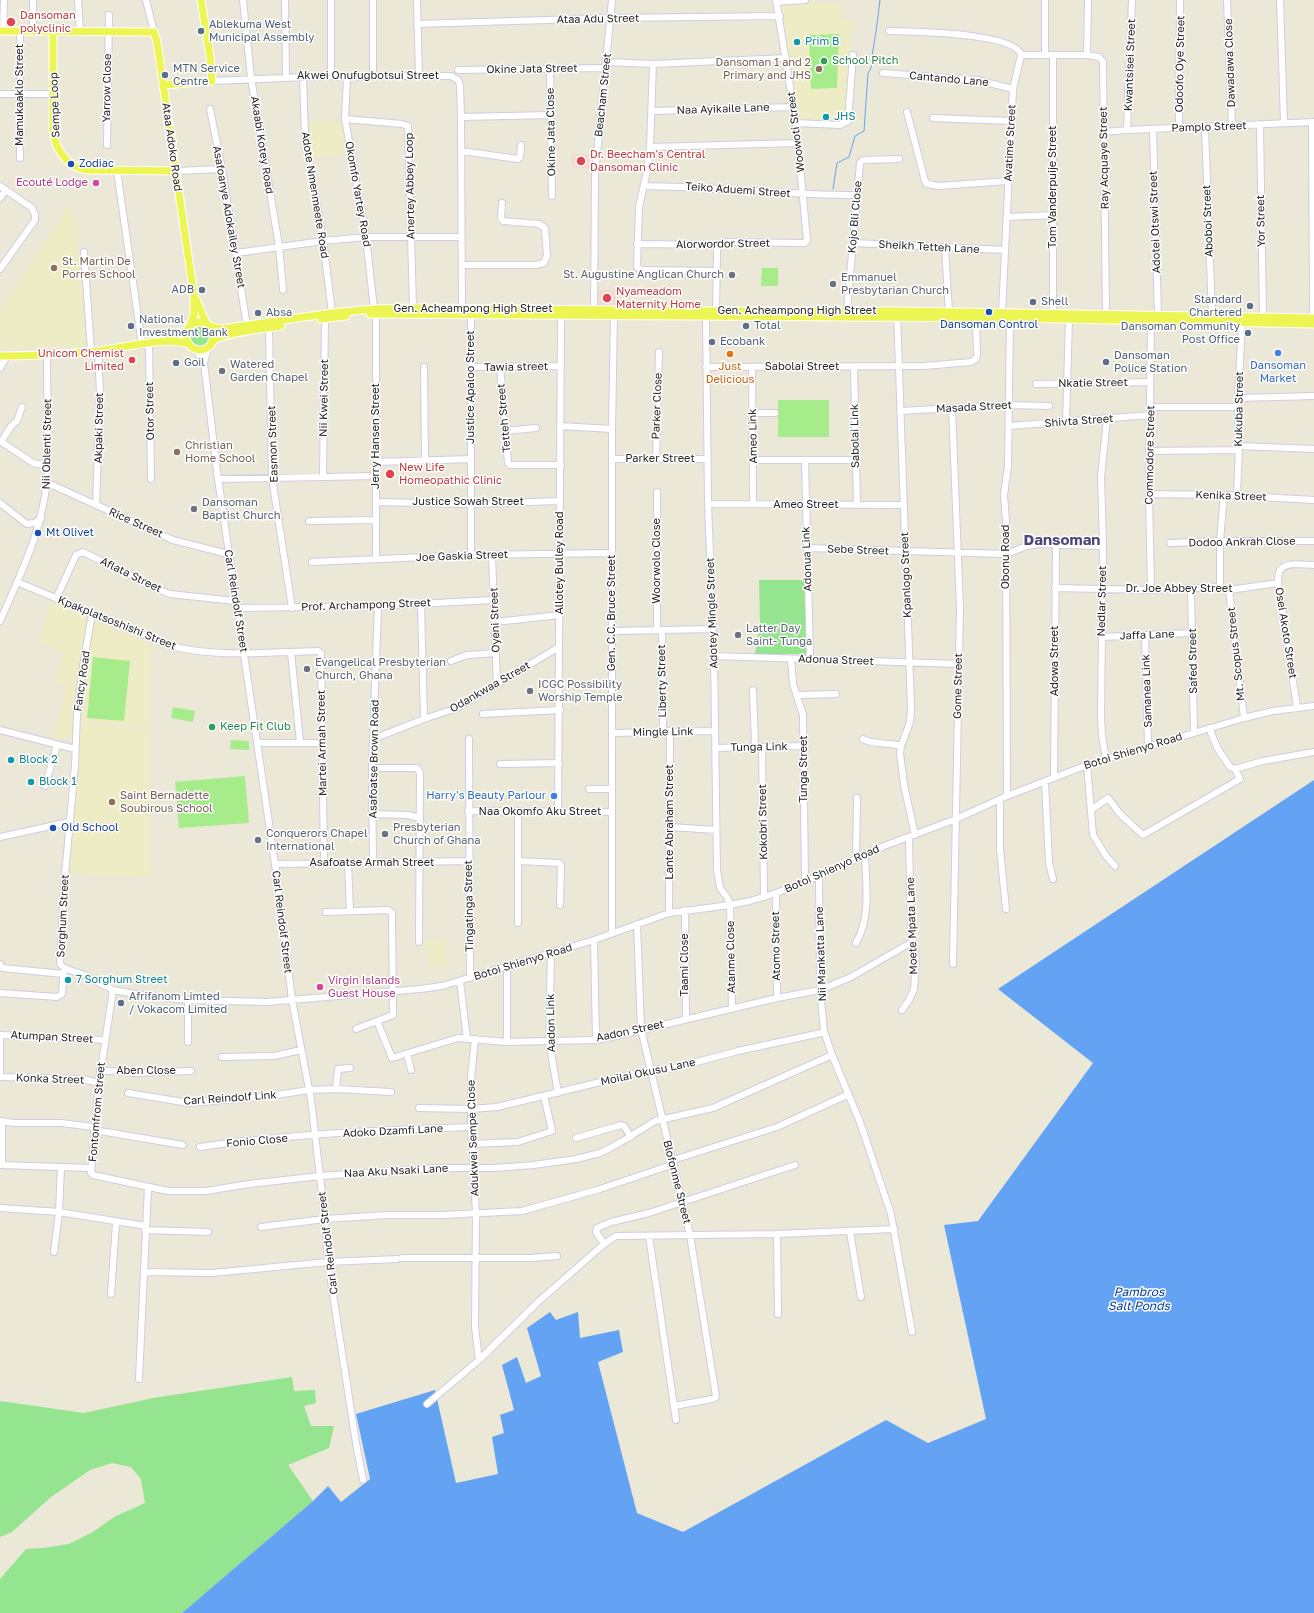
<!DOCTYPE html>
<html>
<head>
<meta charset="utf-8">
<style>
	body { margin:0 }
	canvas { display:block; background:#ebe8d7 }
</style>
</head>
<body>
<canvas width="1314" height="1613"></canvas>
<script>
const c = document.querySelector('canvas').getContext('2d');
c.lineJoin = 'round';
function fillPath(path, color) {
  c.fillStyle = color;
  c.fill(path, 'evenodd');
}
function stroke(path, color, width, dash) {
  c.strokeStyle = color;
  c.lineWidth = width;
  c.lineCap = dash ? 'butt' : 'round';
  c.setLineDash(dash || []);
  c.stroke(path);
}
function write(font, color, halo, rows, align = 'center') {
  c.font = font + ' "Golos Text",sans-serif';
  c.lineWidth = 3;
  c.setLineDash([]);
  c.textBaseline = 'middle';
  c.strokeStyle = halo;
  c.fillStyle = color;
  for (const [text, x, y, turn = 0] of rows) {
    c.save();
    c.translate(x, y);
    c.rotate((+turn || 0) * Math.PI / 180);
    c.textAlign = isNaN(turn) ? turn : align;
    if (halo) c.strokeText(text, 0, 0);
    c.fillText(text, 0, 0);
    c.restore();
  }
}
fillPath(new Path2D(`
	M778,3H840L841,19H853L845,122L840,123L798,120Z
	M344,121L348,153L311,158L306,122Z
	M70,204L78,227L85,348L72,349L71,346L0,349V310Z
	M51,602L150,644V728L82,722V724L150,730V878L70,873L79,737L69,736L52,739L67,687L53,682L65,653L38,642Z
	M424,941H447V967H429V949H424Z`), '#eeecc5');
fillPath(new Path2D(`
	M572,154H590V169L571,167Z
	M619,289V307H596V290Z`), '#f2dbd3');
fillPath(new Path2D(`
	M188 336a12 12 0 1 1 24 0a12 12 0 1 1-24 0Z
	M759,580H805L806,654H755L760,623Z
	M292,1377L294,1391L315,1390L316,1403L304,1406L311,1426H334L329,1448L288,1465L313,1501L182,1613H0V1579L26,1549L43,1548L69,1544L93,1532L114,1517L145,1503L141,1479L131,1467L112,1463L90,1470L51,1497L12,1532L0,1537V1401L84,1413L153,1398Z`), '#94e490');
fillPath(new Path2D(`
	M839,34L837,88L811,89L809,35Z
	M762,268H778V286H761Z
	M778,400H829V437H778Z
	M93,657L130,661L124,721L87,718Z
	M173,707L195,711L193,722L171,718Z
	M231,740L249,741V750L230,749Z
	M245,776L249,823L179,828L175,782Z`), '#a7ec8b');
fillPath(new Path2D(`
	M1314,780V1613H182L313,1501L328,1486L341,1502L370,1479L356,1414L435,1390L456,1483L498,1474L492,1437L504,1433L500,1415L514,1410L502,1365L517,1357L526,1383L541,1376L527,1328L550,1312L556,1320L578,1312L580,1338L619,1330L623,1352L598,1362L637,1513L683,1532L886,1420L928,1443L986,1419L944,1225L978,1221L1093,1063L998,989Z`), '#64a3f3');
stroke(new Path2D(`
	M833,189L837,163L849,157L855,136L864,131L868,73C874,66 871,58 873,50C876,33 878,17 880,0`), '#64a3f3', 1);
const minor = new Path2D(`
	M78,0L80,32
	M146,0L154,32
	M243,0L251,78L279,246L283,290
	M285,0L286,77
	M373,0V76
	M417,0L419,76
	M1045,0V55
	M1227,0L1232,126
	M1280,0L1284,123
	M777,2L805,0
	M417,24L611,18L780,16
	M3,31L4,0
	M20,31V158
	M33,31V0
	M889,31C911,32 1015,32 1021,55
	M1021,55H1087L1099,57L1103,62L1106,314
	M1087,55L1088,0
	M607,62L653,64L786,58
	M653,64L650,147L647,171L639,207L637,267L641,270L716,271
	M550,69L552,196
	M458,70L606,68
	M883,73L977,80L1013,89
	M331,76V0
	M303,77L305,136L323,241L332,313
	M347,78L345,119L366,237L374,309
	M212,81L331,76L347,78L373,76H451L458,80L460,85L461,117L462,312
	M0,94H53
	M210,109L222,169L247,326
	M653,111L793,107
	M907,112L925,181L927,184L939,186L1008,181
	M461,117L551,115
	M933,118L1011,121
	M345,119L402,124L408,126L413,308
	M1312,122L1313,318
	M796,123L840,125L848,121L853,55
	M1260,124L1263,317
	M1205,127L1212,316
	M1179,128L1180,0
	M1153,129L1158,315
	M1127,130L1132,0
	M1104,132L1127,130L1314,122
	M107,145L109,15
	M650,147L798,143
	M461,151L518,159L520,157L521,145
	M117,171L142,345
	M175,171L222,169
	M0,186L32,208L35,215V220L0,269
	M644,186C715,187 786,195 857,195
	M0,198L6,190
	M1007,217L1053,215
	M853,243L1005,250
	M637,244L720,245L726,242L802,243H805L807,240L796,123L776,0
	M945,248L949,312
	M84,252L91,351
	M236,253L323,241L366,237H461
	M462,265H536L544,263L547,256L545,228L539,224L503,221L501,218L502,203
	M594,310L595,174L612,0
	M847,310L860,163L863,160L899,159
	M1002,312L1013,89L1021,55
	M897,313L911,708L910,722L901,746L900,753L904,785L915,835
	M376,314V558
	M716,314L717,251L720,245
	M706,317L708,504L714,656L717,870L720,888L727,897L730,905L732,1009
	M1053,318V56
	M269,328L272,478L292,608
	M149,344L151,479
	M208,347L204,363L218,479L275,864L292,1000L311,1100L325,1219L328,1262L356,1443L363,1480
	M195,348L204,363
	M424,367L425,461
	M471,367L561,366
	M500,367L508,463L510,465H561
	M706,367L924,366L971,362L976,359L977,355L976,318
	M752,367L753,504
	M854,367L857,505
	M0,368L7,356
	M1036,384L1150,382
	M1238,398L1314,396
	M1150,407H1238
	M952,408L960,608L953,964
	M900,411L1008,405L1049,406
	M753,413H775
	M1066,422L1069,319
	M560,426L612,429
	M1009,426L1150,415
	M505,431L536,428
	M0,441L33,463L48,466
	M1,442L12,425L17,421L22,407
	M1239,446L1314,449
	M1149,451L1239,450
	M613,459H708
	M656,459L659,352
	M753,460H856
	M805,460L810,659
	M376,462L470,459
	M323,477L325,319
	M218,479L376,476
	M48,483L173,540L228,554
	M1149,494L1224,495L1314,500
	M1237,495L1239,446L1238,398L1242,323
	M376,502L470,504L560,501
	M0,503L27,524L34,523L41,519
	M708,504L904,505
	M96,505L100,393L98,351
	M309,521L375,520
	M1170,543L1220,541H1314
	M807,548L1006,554L1027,546L1038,544L1103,546
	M471,555V314
	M492,555L497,685
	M312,562L471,555L612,553
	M17,582L171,646C216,658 272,652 318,651L321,653L324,863
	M1220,587V541L1224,495
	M1055,588L1151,590L1220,587L1229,590L1278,583
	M1191,589L1194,732
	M1151,590L1149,494L1151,320
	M1229,590L1244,718
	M56,599L76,555L83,552L160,590L170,594L235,601
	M421,604L424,719
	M236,608L378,606L494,600
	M92,614L83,666L77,714L75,765L64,886L60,964L64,968L84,975L113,990L141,995L188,1000L267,1002L420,989L442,986L594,940L669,913L730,905L750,901L776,893L819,876L884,846L956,819L1007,796L1087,765L1244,718L1273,711L1314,706
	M0,621C23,569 46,523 48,466L47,354
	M495,622L560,615
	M657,630V492
	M662,630L663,732
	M613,631L713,629
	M1145,635L1148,746
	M1102,637L1192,633
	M291,652L300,742
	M714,656L959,664
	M791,659L793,684L803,715L805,882
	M451,661L467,655L496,653
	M753,690L755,747
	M797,695L836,694
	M1297,707L1278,583C1278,579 1278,574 1280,570C1286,561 1305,565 1314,565
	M483,714L560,710
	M1209,728L1218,749L1230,767L1235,769L1263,761L1314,752
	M0,730L75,749
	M612,733L714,731
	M373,739L424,719L457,708L559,647
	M469,739L470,978
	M863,739C872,745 889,742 901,746
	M257,743H322
	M762,747L764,897
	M715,748L803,746
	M1106,759L1102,736L1101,716L1103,546L1101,477L1107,419
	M500,764L559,763
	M1087,765L1093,835L1106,856L1115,866
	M372,768H417L420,773L419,942
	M1054,778L1056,545
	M1045,782L1049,863L1053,879
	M45,786L57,745
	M589,789H610L612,790
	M1007,796L1006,521L1004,495L1008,466L1010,318
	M1000,800V849L1006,909
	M1091,810L1108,798L1121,815L1143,835L1240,779L1235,769
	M468,811L612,812
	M558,811L561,315
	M372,814L408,815L420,818
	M670,827L716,830
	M0,837L69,822
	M856,858L857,798
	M519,861L559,863L561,865L560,905
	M373,863L372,768L378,606
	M275,864L468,861
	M348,864L350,910
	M819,876L820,990L824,1031L832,1055L860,1122L891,1214L912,1332
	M776,893L777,998
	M685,910L686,1019
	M326,912L388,910L392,913L393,1015L356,1029
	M669,913L670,731
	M518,923V811
	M637,924L641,1029L690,1235L716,1396L715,1398L712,1399L674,1406
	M612,933V429L614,316
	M594,940L596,1040
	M856,943C871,917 866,884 865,854
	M551,953L549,1041L558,1093
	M0,964V967L3,968L63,974
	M460,981L467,1039
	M113,990L99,1083L91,1173L93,1175L168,1191H203
	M0,993L57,997L62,994L64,968
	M902,1010L909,1000L914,989L916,959L911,932L909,837
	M377,1021L392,1058L458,1038L507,1042L549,1041L596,1040L616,1036L777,998L820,990L851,977L912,942
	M0,1035L104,1040
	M475,1039L471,1078V1127L476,1213L475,1327L479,1360
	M188,1042V1000
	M507,1042V967
	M407,1054L411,1070
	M222,1057L274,1056L301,1050
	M100,1070L135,1073L191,1071
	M0,1077L82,1079L99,1083
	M0,1077V1035
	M336,1089L338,1069L350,1068
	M128,1093L189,1103L269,1096L309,1090L336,1089L391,1092
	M419,1108L471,1109L497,1107L650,1070L674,1068L738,1051L821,1033L824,1031
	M0,1121L14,1123H61L94,1127
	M94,1130L183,1145
	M576,1138L621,1125L624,1126L631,1137
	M472,1144L518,1142L552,1131L544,1096
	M200,1147C289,1134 381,1130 471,1127
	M673,1160L777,1127L849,1094
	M0,1165L91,1168
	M2,1165V1121
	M206,1191L249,1184L320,1176L437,1168H493L534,1165L576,1159L600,1153L610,1148L621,1142L655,1121L713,1108L832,1055
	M0,1208L59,1212L146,1226
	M261,1227L325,1219L387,1215H442L522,1211L600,1189L674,1164
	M145,1230L208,1232
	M850,1232L861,1297
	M777,1234L778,1314
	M649,1236L676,1420
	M604,1244L596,1232L597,1228L611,1222L649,1213L795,1165
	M54,1252L59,1212L61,1167
	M402,1258H531L557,1256
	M144,1272L212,1273L328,1262L397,1259
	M111,1294L116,1223
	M139,1379L148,1187
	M427,1404L479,1360L538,1302L604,1244L616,1236L777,1234L894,1229`);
const major = new Path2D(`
	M0,31L154,32L157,42L194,296V315L190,326
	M53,32V133C57,151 67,166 86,170L175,171
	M163,85L212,81L210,56L201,0
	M196,299L206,323
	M370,314L1010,318L1314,324
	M321,319L346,316
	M186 336a14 14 0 1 1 28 0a14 14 0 1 1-28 0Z
	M209,326L221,329L332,313L374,309L413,308L716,311H897L1314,318
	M168,340L187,330
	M212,341C226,332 263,329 281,326
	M0,356C33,356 66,354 98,351C125,348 164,336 189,344`);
stroke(minor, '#cfcde1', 8);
stroke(major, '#fff', 9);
stroke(minor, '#fff', 6);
stroke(major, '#ecf551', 7);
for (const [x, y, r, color] of [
	[11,22,5,"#e0444e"],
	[201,31,4,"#5c6f8a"],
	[797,42,4,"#0f9aa8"],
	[824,61,4,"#2e9e5b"],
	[819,69,4,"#8d6e63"],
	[165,75,4,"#5c6f8a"],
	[826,117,4,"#0f9aa8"],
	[581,161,5,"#e0444e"],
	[71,164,4,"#1a4fb4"],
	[96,183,4,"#d1479c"],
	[54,268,4,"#8d6e63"],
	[732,275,4,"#6b7280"],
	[833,284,4,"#6b7280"],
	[202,290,4,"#5c6f8a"],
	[607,298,5,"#e0444e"],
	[1033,302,4,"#5c6f8a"],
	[1250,306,4,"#5c6f8a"],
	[989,312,4,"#1a4fb4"],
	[258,313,4,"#5c6f8a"],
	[131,326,4,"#5c6f8a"],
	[746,326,4,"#5c6f8a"],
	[1248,333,4,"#5c6f8a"],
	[712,342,4,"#5c6f8a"],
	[1278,353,4,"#3f7fe0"],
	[730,354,4,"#e8710a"],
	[132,360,4,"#e0444e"],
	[1106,362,4,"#5c6f8a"],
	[176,363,4,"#5c6f8a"],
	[222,371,4,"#6b7280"],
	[177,452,4,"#8d6e63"],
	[390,474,5,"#e0444e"],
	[194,509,4,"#6b7280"],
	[38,533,4,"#1a4fb4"],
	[738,635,4,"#6b7280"],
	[307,669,4,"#6b7280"],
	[530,691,4,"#6b7280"],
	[212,727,4,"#2e9e5b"],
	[11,760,4,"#0f9aa8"],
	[31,782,4,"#0f9aa8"],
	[554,796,4,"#3f7fe0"],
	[112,802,4,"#8d6e63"],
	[53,828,4,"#1a4fb4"],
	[385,834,4,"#6b7280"],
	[258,840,4,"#6b7280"],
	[68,980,4,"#0f9aa8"],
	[320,987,4,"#d1479c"],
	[121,1003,4,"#5c6f8a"]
]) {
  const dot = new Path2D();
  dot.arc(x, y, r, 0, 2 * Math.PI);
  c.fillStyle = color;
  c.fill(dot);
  stroke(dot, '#fff', 1.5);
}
write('11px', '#be3a42', '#fff', [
	["Dansoman",20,16],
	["polyclinic",20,29],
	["Dr. Beecham's Central",590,155],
	["Dansoman Clinic",590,168],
	["Nyameadom",616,292],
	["Maternity Home",616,305],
	["Unicom Chemist",124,354,"right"],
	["Limited",124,367,"right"],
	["New Life",399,468],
	["Homeopathic Clinic",399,481]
], 'left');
write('11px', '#272727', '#fff', [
	["Ataa Adu Street",598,19,-1],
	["Dawadawa Close",1230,63,-92],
	["Odoofo Oye Street",1180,64,-89],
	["Kwantsisei Street",1130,65,-88],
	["Okine Jata Street",532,69,-1],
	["Akwei Onufugbotsui Street",368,76],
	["Cantando Lane",949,79,5],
	["Yarrow Close",107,88,-89],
	["Mamukaaklo Street",20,95,-90],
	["Beacham Street",603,95,-84],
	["Sempe Loop",55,105,-92],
	["Naa Ayikaile Lane",723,109,-2],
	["Pamplo Street",1209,127,-2],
	["Okine Jata Close",551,132,-91],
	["Woowoti Street",796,132,-97],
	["Avatime Street",1010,143,-87],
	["Akaabi Kotey Road",262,145,81],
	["Ataa Adoko Road",172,147,82],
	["Ray Acquaye Street",1104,158,-91],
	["Anertey Abbey Loop",410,186,-91],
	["Tom Vanderpuije Street",1053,187,-90],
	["Teiko Aduemi Street",738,190,4],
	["Okomfo Yartey Road",358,194,80],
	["Adote Nmenmeete Road",315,195,81],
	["Asafoanye Adokailey Street",229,217,80],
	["Kojo Bli Close",855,217,-85],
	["Aboboi Street",1208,221,-92],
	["Yor Street",1261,221,-91],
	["Adotei Otswi Street",1155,222,-92],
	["Alorwordor Street",723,244,-1],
	["Sheikh Tetteh Lane",929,247,3],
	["Gen. Acheampong High Street",473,309],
	["Gen. Acheampong High Street",797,311],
	["Tawia street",516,367,-1],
	["Sabolai Street",802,367],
	["Nkatie Street",1093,383,-1],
	["Justice Apaloo Street",471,387,-90],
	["Nii Kwei Street",324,398,-89],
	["Parker Close",657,406,-88],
	["Masada Street",974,407,-3],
	["Kukuba Street",1239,409,-89],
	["Otor Street",150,411,-91],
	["Tetteh Street",504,418,-95],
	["Shivta Street",1079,421,-4],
	["Akpaki Street",99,428,-89],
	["Jerry Hansen Street",376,436,-90],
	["Ameo Link",753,436,-91],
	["Sabolai Link",855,436,-91],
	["Nii Oblenti Street",47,444,-89],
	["Easmon Street",273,444,-92],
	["Commodore Street",1150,455,-89],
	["Parker Street",660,459],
	["Kenika Street",1231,496,2],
	["Justice Sowah Street",468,502],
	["Ameo Street",806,505],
	["Rice Street",136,523,24],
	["Dodoo Ankrah Close",1242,542,-1],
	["Sebe Street",858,550,2],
	["Joe Gaskia Street",462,556,-2],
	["Obonu Road",1006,557,-90],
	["Adonua Link",807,559,-92],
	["Woorwolo Close",657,561,-90],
	["Allotey Bulley Road",560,563,-90],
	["Aflata Street",131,575,26],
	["Kpanlogo Street",906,575,-92],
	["Dr. Joe Abbey Street",1179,589],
	["Carl Reindolf Street",236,601,81],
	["Nedlar Street",1102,601,-89],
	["Prof. Archampong Street",366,605,-2],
	["Gen. C.C. Bruce Street",612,613,-90],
	["Adotey Mingle Street",712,613,-92],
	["Oyeni Street",495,620,-92],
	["Kpakplatsoshishi Street",117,623,22],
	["Osei Akoto Street",1286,633,81],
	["Jaffa Lane",1147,635,-2],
	["Mt. Scopus Street",1236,654,-96],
	["Adonua Street",836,660,2],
	["Adowa Street",1055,661,-90],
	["Safed Street",1193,661,-91],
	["Fancy Road",82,681,-82],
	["Liberty Street",662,681,-91],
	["Gome Street",958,686,-89],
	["Odankwaa Street",490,687,-30],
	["Samanea Link",1147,691,-92],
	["Mingle Link",663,732,-1],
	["Martei Armah Street",322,743,-91],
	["Tunga Link",759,747,-1],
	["Botoi Shienyo Road",1133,751,-17],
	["Asafoatse Brown Road",374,759,-89],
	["Tunga Street",804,769,-90],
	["Naa Okomfo Aku Street",540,812],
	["Lante Abraham Street",670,822,-90],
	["Kokobri Street",763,822,-91],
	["Asafoatse Armah Street",372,863],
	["Botoi Shienyo Road",832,869,-24],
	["Tingatinga Street",469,906,-91],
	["Sorghum Street",63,916,-87],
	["Carl Reindolf Street",282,922,83],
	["Moete Mpata Lane",912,926,-92],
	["Atomo Street",776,946,-91],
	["Nii Mankatta Lane",821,954,-92],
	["Atanme Close",731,957,-91],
	["Botoi Shienyo Road",523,962,-17],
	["Taami Close",685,965,-90],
	["Aadon Link",551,1023,-91],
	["Aadon Street",630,1031,-12],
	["Atumpan Street",52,1037,3],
	["Aben Close",146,1071],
	["Moilai Okusu Lane",648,1072,-12],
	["Konka Street",50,1079,2],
	["Carl Reindolf Link",230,1098,-4],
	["Fontomfrom Street",97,1112,-85],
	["Adoko Dzamfi Lane",393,1131,-3],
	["Adukwei Sempe Close",473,1138,-92],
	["Fonio Close",257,1141,-5],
	["Naa Aku Nsaki Lane",396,1171,-3],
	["Blofonme Street",677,1182,76],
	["Carl Reindolf Street",328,1243,-97]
]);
write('11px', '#4e5e75', '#fff', [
	["Ablekuma West",209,25],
	["Municipal Assembly",209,38],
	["MTN Service",173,69],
	["Centre",173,82],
	["ADB",194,290,"right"],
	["Standard",1242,300,"right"],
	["Chartered",1242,313,"right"],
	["Shell",1041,302],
	["Absa",266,313],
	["National",139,320],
	["Investment Bank",139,333],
	["Total",754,326],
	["Dansoman Community",1240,327,"right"],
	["Post Office",1240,340,"right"],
	["Ecobank",720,342],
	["Dansoman",1114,356],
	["Police Station",1114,369],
	["Goil",184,363],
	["Afrifanom Limted",129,997],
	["/ Vokacom Limited",129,1010]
], 'left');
write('11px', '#0d838f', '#fff', [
	["Prim B",805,42],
	["JHS",834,117],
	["Block 2",19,760],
	["Block 1",39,782],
	["7 Sorghum Street",76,980]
], 'left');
write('11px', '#27864d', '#fff', [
	["School Pitch",832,61],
	["Keep Fit Club",220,727]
], 'left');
write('11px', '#785e54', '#fff', [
	["Dansoman 1 and 2",811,63,"right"],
	["Primary and JHS",811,76,"right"],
	["St. Martin De",62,262],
	["Porres School",62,275],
	["Christian",185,446],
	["Home School",185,459],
	["Saint Bernadette",120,796],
	["Soubirous School",120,809]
], 'left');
write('11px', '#164399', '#fff', [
	["Zodiac",79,164],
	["Dansoman Control",989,325,"center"],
	["Mt Olivet",46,533],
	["Old School",61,828]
], 'left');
write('11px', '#b23c85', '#fff', [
	["Ecouté Lodge",88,183],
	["Virgin Islands",328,981,"left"],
	["Guest House",328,994,"left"]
], 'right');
write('11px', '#5b616d', '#fff', [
	["St. Augustine Anglican Church",724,275,"right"],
	["Emmanuel",841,278],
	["Presbytarian Church",841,291],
	["Watered",230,365],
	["Garden Chapel",230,378],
	["Dansoman",202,503],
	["Baptist Church",202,516],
	["Latter Day",746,629],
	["Saint- Tunga",746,642],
	["Evangelical Presbyterian",315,663],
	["Church, Ghana",315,676],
	["ICGC Possibility",538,685],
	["Worship Temple",538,698],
	["Presbyterian",393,828],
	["Church of Ghana",393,841],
	["Conquerors Chapel",266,834],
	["International",266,847]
], 'left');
write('11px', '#366cbe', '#fff', [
	["Dansoman",1278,366],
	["Market",1278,379],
	["Harry's Beauty Parlour",546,796,"right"]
]);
write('11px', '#c56008', '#fff', [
	["Just",730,367],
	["Delicious",730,380]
]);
write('italic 12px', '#083d9a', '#fff', [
	["Pambros",1139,1292],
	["Salt Ponds",1139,1306]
]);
write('bold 15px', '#4c4679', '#fff', [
	["Dansoman",1062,540]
]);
</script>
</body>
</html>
